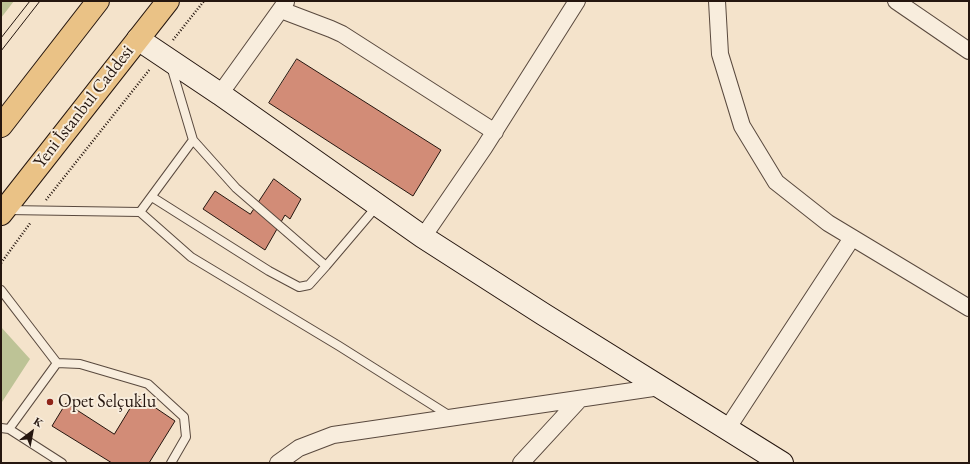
<!DOCTYPE html>
<html>
<head>
<meta charset="utf-8">
<style>
	body { margin:0 }
	#map { position:relative; width:970px; height:464px; overflow:hidden; background:#f4e3cb; font-family:"EB Garamond",serif }
	canvas { display:block }
	.frame { position:absolute; inset:0; border:2px solid #25160f; pointer-events:none }
	.north { position:absolute; left:12px; top:412px; width:40px; height:40px; -webkit-text-stroke:3px #f8eddd; paint-order:stroke; rotate:32deg; font-size:11px; font-weight:700; line-height:16px; text-align:center; color:#25160f }
	.north::after { content:''; display:block; margin:auto; width:14px; height:18px; background:#25160f; clip-path:polygon(50% 0,100% 100%,50% 72%,0 100%) }
</style>
</head>
<body>
<div id="map">
<canvas width="970" height="464"></canvas>
<div class="frame"></div>
<div class="north">K</div>
</div>
<script>
const c = document.querySelector('canvas').getContext('2d');
c.lineJoin = 'round';
function fillPath(path, color) {
  c.fillStyle = color;
  c.fill(path, 'evenodd');
}
function stroke(path, color, width, dash) {
  c.strokeStyle = color;
  c.lineWidth = width;
  c.lineCap = dash ? 'butt' : 'round';
  c.setLineDash(dash || []);
  c.stroke(path);
}
function write(font, color, halo, rows, align = 'center') {
  c.font = font + ' "EB Garamond",serif';
  c.lineWidth = 4;
  c.setLineDash([]);
  c.textBaseline = 'middle';
  c.strokeStyle = halo;
  c.fillStyle = color;
  for (const [text, x, y, turn = 0] of rows) {
    c.save();
    c.translate(x, y);
    c.rotate((+turn || 0) * Math.PI / 180);
    c.textAlign = isNaN(turn) ? turn : align;
    if (halo) c.strokeText(text, 0, 0);
    c.fillText(text, 0, 0);
    c.restore();
  }
}
fillPath(new Path2D(`
	M1,1H14L1,18Z
	M1,327L30,359L2,402L1,401Z`), '#bdc396');
const building = new Path2D(`
	M297,59L441,150L413,196L269,103Z
	M274,179L301,199L290,219L285,215L265,250L203,209L215,191L250,214Z
	M138,396L175,421L149,463H112L52,426L66,403L114,434Z`);
fillPath(building, '#d28c77');
stroke(building, '#25160f', 1);
const lane = new Path2D(`
	M193,140L236,188L326,266
	M152,197L269,271L299,287L309,285L326,266L377,206
	M7,210L140,212L193,140L171,66
	M140,212L191,257L339,346L450,416
	M1,290L57,363L9,429L1,428
	M57,363L80,364L148,384L184,417L186,437L171,463
	M9,429L62,463`);
const street = new Path2D(`
	M717,1L720,54L742,126L776,182L828,223L969,308
	M896,1L969,51
	M281,10L331,29L342,34L495,132
	M220,94L286,2
	M423,237L484,148L577,1
	M727,429L852,238
	M278,463L299,448L333,435L660,387
	M521,463L580,399`);
const secondary = new Path2D(`
	M138,39L220,94L423,237L543,314L782,463`);
const highway = new Path2D(`
	M1,126L98,1
	M1,214L168,1`);
stroke(lane, '#59493e', 10);
stroke(street, '#59493e', 18);
stroke(secondary, '#25160f', 24);
stroke(highway, '#25160f', 24);
stroke(new Path2D(`
	M173,40L204,1
	M46,200L150,69
	M1,263L31,222`), '#25160f', 2.5, [1, 2]);
stroke(lane, '#f8eddd', 8);
stroke(street, '#f8eddd', 16);
stroke(secondary, '#f8eddd', 22);
stroke(highway, '#eac286', 22);
stroke(new Path2D(`
	M1,38L30,1
	M1,51L40,1`), '#25160f', 1);
for (const [x, y, r, color] of [
	[50,402,4,"#8f2418"]
]) {
  const dot = new Path2D();
  dot.arc(x, y, r, 0, 2 * Math.PI);
  c.fillStyle = color;
  c.fill(dot);
  stroke(dot, '#f8eddd', 1.5);
}
write('18px', '#25160f', '#f8eddd', [
	["Yeni İstanbul Caddesi",84,107,-52]
]);
write('18px', '#25160f', '#f8eddd', [
	["Opet Selçuklu",58,402]
], 'left');
</script>
</body>
</html>
